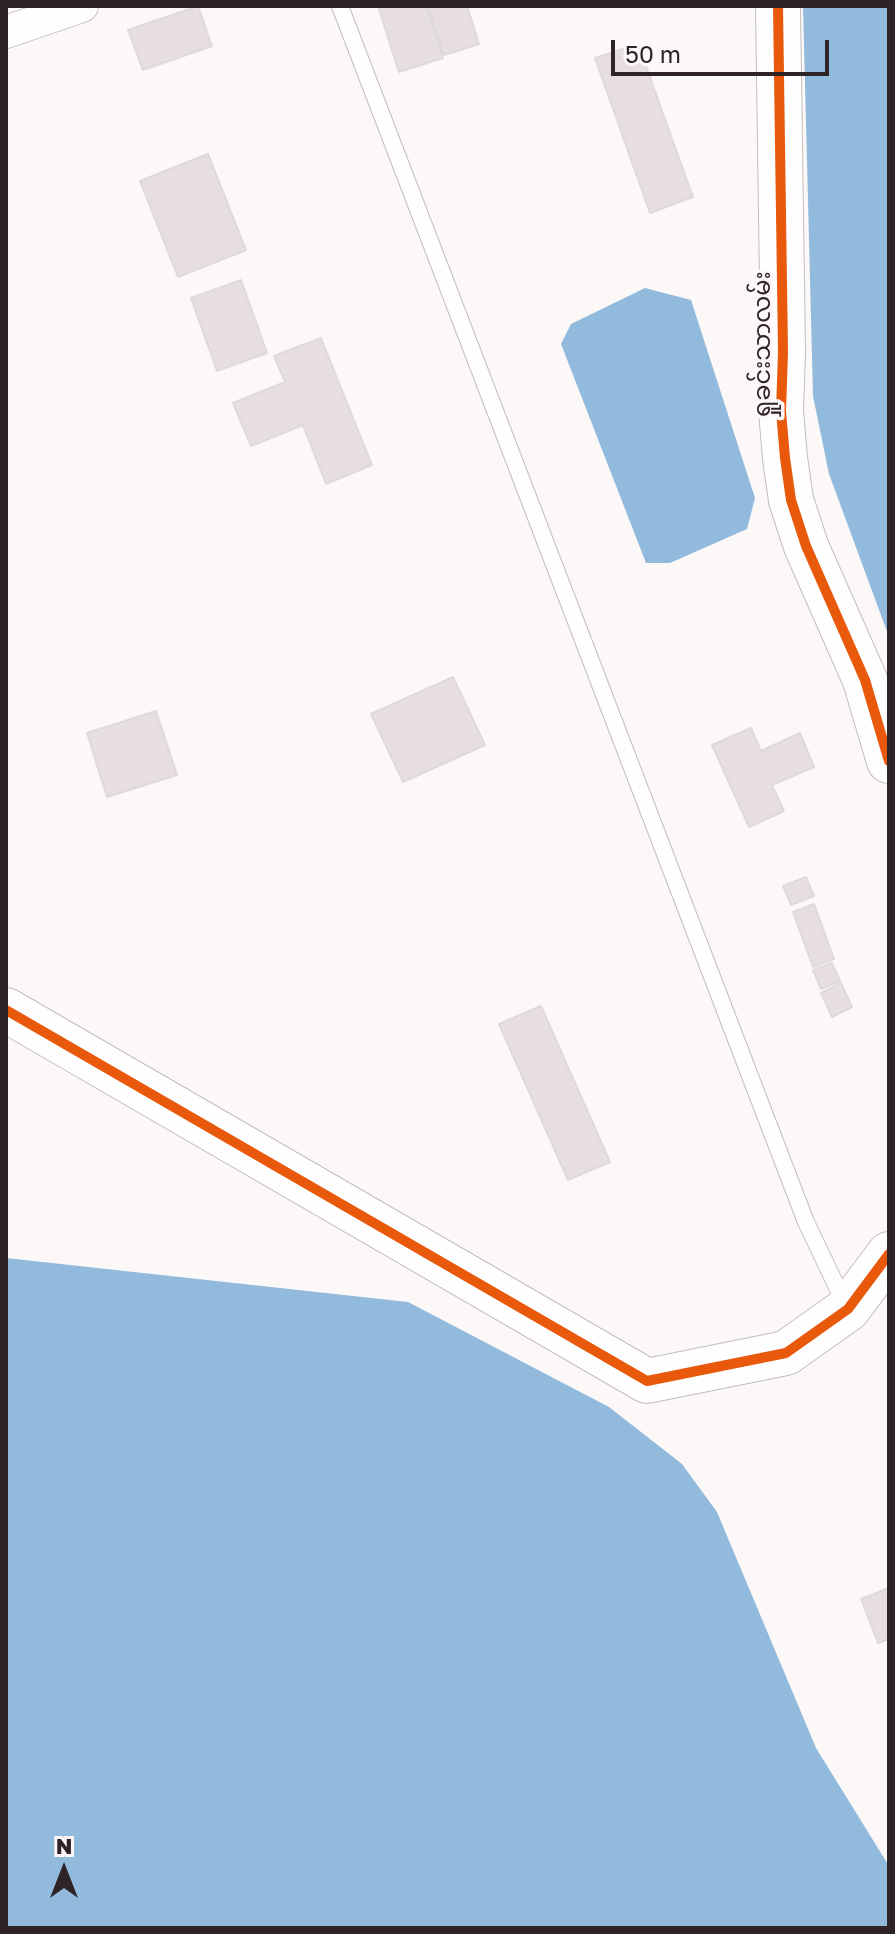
<!DOCTYPE html>
<html>
<head>
<meta charset="utf-8">
<style>
	body { margin:0 }
	#map { position:relative; width:895px; height:1934px; overflow:hidden; background:#fcf8f8; font-family:"Golos Text",sans-serif }
	canvas { display:block }
	.frame { position:absolute; inset:0; border:8px solid #2f2425; pointer-events:none }
	.north { position:absolute; left:24px; top:1830px; width:80px; height:80px; -webkit-text-stroke:6px #fdf7f7; paint-order:stroke; rotate:0deg; font-size:22px; font-weight:700; line-height:32px; text-align:center; color:#2f2425 }
	.north::after { content:''; display:block; margin:auto; width:28px; height:36px; background:#2f2425; clip-path:polygon(50% 0,100% 100%,50% 72%,0 100%) }
	.scale { position:absolute; left:611px; top:40px; width:218px; height:36px; box-sizing:border-box; border:4px solid #2f2425; border-top:0; padding-left:10px; font-size:24px; line-height:28px; white-space:nowrap; color:#2f2425; -webkit-text-stroke:6px #fdf7f7; paint-order:stroke }
</style>
</head>
<body>
<div id="map">
<canvas width="895" height="1934"></canvas>
<div class="frame"></div>
<div class="north">N</div>
<div class="scale">50 m</div>
</div>
<script>
const c = document.querySelector('canvas').getContext('2d');
c.lineJoin = 'round';
function fillPath(path, color) {
  c.fillStyle = color;
  c.fill(path, 'evenodd');
}
function stroke(path, color, width, dash) {
  c.strokeStyle = color;
  c.lineWidth = width;
  c.lineCap = dash ? 'butt' : 'round';
  c.setLineDash(dash || []);
  c.stroke(path);
}
function write(font, color, halo, rows, align = 'center') {
  c.font = font + ' "Golos Text","Noto Sans Myanmar",sans-serif';
  c.lineWidth = 7;
  c.setLineDash([]);
  c.textBaseline = 'middle';
  c.strokeStyle = halo;
  c.fillStyle = color;
  for (const [text, x, y, turn = 0] of rows) {
    c.save();
    c.translate(x, y);
    c.rotate((+turn || 0) * Math.PI / 180);
    c.textAlign = isNaN(turn) ? turn : align;
    if (halo) c.strokeText(text, 0, 0);
    c.fillText(text, 0, 0);
    c.restore();
  }
}
fillPath(new Path2D(`
	M803,6H889V637L829,474L813,396Z
	M645,288L691,300L755,498L747,529L670,563H646L561,344L571,324Z
	M6,1258L408,1302L609,1407L682,1464L717,1512L816,1748L889,1866V1928H6Z`), '#92badd');
const building = new Path2D(`
	M198,6L212,46L143,70L128,30Z
	M378,6H426L443,58L399,72Z
	M428,6H467L479,44L444,55Z
	M638,44L693,197L650,213L595,58Z
	M208,154L246,250L178,277L140,181Z
	M241,280L267,353L217,371L191,298Z
	M321,338L372,465L326,484L303,425L251,446L233,403L285,382L274,356Z
	M453,677L485,745L403,782L371,714Z
	M156,711L177,775L107,797L87,733Z
	M751,728L761,751L800,733L814,767L772,785L784,811L749,827L712,745Z
	M806,877L814,896L791,905L783,886Z
	M814,904L834,959L813,967L793,912Z
	M832,963L840,981L821,989L813,970Z
	M841,983L852,1007L832,1017L821,993Z
	M541,1006L610,1162L568,1180L499,1024Z
	M889,1588V1639L878,1643L861,1599Z`);
fillPath(building, '#e6dedf');
stroke(building, '#e0d9d9', 2);
const lane = new Path2D(`
	M340,6L806,1222L845,1304`);
const street = new Path2D(`
	M6,32L82,6`);
const secondary = new Path2D(`
	M778,6L783,352L781,411L785,458L791,500L806,546L865,680L889,761
	M6,1010L647,1381L786,1353L848,1309L889,1254`);
stroke(lane, '#c4bdbd', 18);
stroke(street, '#c4bdbd', 34);
stroke(secondary, '#c4bdbd', 46);
stroke(lane, '#fffefe', 16);
stroke(street, '#fffefe', 32);
stroke(secondary, '#fffefe', 44);
stroke(new Path2D(`
	M778,6L783,352L781,411L785,458L791,500L806,546L865,680L889,761
	M6,1010L647,1381L786,1353L848,1309L889,1254`), '#e8590c', 10);
write('24px', '#2f2425', '#fdf7f7', [
	["ရှုခင်းသာလမ်း",762,345,-90]
]);
</script>
</body>
</html>
